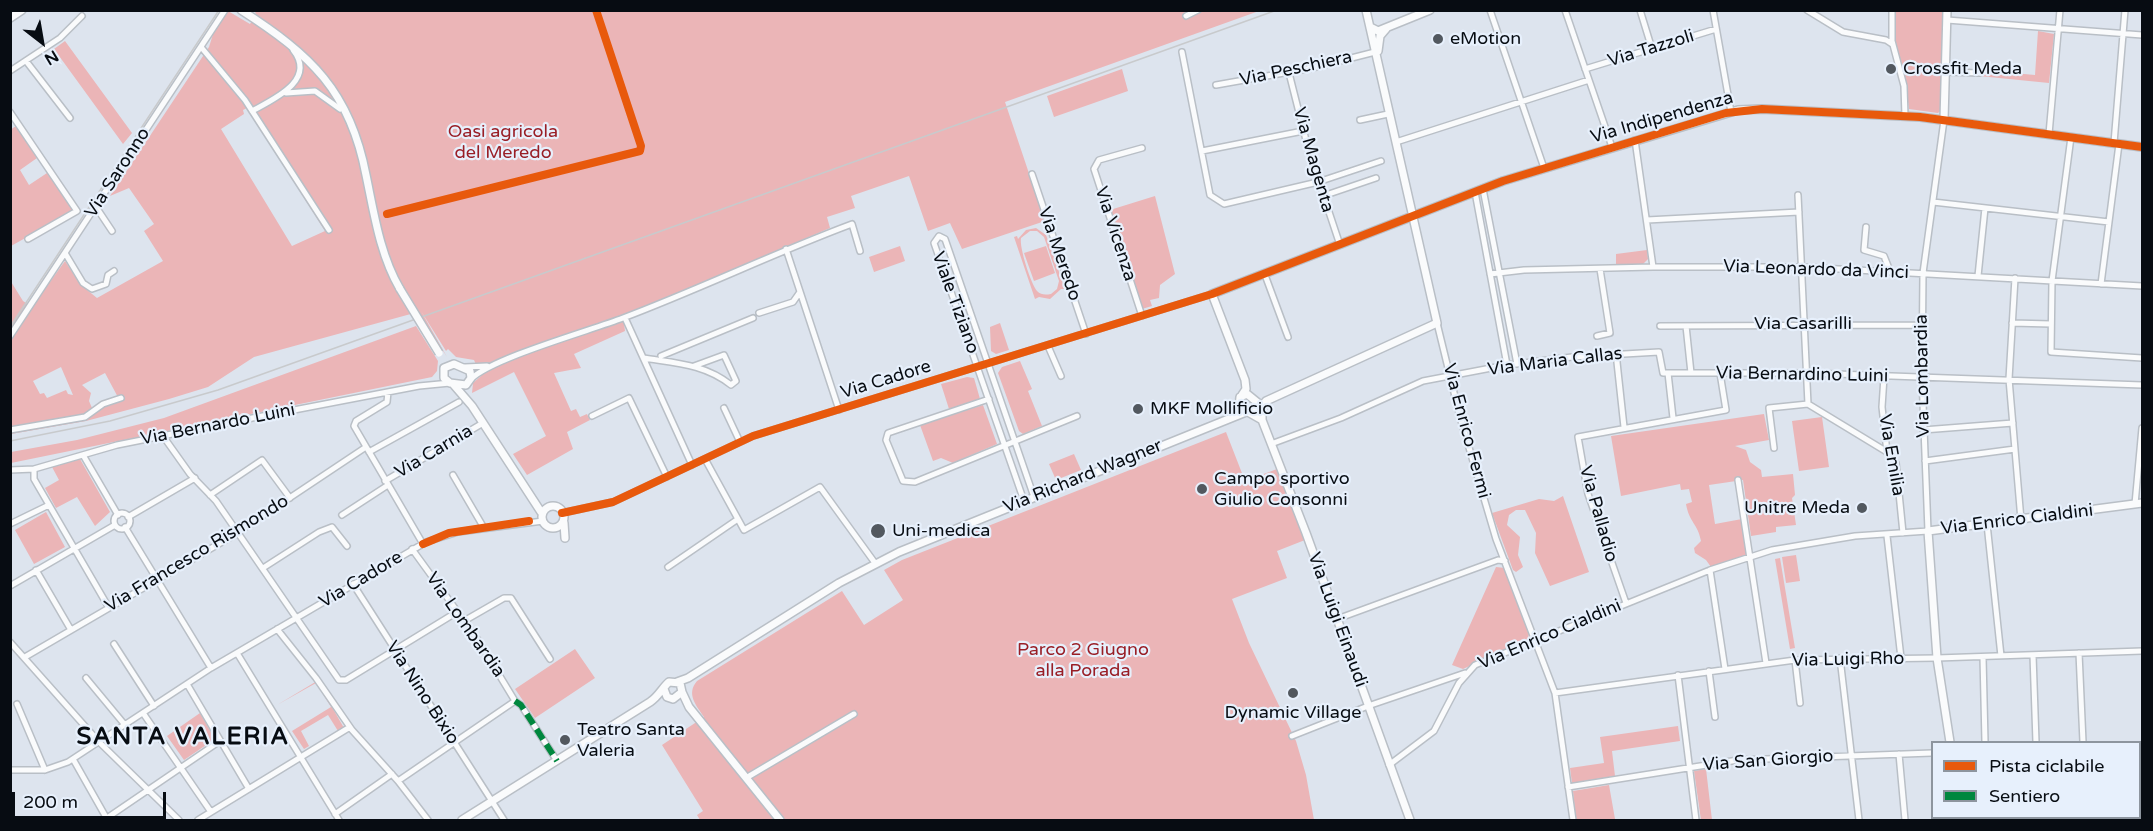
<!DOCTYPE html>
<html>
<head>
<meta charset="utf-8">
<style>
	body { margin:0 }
	#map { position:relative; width:2153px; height:831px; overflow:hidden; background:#dde4ee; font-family:"Varela Round",sans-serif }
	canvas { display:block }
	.frame { position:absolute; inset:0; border:12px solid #070c12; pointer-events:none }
	.legend { position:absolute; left:1931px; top:741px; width:210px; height:78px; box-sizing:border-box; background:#e7f0fc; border:2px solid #8d959e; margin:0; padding:8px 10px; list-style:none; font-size:18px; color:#070c12 }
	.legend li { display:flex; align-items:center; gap:12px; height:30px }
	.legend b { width:30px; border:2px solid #8d959e }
	.north { position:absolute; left:12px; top:12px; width:60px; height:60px; -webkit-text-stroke:4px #e7f0fc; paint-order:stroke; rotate:149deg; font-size:16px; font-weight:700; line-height:24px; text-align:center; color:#070c12 }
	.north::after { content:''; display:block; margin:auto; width:21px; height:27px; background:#070c12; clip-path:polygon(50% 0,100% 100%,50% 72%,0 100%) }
	.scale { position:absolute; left:12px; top:792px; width:154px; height:27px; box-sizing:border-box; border:3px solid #070c12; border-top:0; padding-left:8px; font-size:18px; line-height:21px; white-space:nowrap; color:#070c12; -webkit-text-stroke:4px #e7f0fc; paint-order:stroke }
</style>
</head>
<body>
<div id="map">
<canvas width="2153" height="831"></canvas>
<div class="frame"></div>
<ul class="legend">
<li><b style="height:8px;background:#e8590c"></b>Pista ciclabile</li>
<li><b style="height:8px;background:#00873e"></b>Sentiero</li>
</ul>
<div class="north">N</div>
<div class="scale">200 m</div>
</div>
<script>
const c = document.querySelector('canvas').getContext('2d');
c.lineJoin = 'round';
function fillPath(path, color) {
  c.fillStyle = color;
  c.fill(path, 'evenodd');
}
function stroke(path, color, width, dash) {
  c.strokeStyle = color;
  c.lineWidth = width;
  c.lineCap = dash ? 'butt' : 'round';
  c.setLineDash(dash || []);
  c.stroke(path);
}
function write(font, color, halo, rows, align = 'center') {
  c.font = font + ' "Varela Round",sans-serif';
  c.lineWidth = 4.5;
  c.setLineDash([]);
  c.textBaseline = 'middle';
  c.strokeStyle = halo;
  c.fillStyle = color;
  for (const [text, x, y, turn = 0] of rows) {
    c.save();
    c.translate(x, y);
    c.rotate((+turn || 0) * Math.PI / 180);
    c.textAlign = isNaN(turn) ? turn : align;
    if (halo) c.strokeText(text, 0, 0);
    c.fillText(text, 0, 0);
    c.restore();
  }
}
fillPath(new Path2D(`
	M228,11L250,24L256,15L255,11H1259L1005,102L1045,221L962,249L950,223L928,231L909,176L851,196L855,208L827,217L830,228L623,316L625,331L574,354L581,368L554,373L571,411L576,409L580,417L587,414L590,420L567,432L573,449L527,475L513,454L546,436L514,372L472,393L473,383L481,376L474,360L456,357L448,349L446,351L421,311L447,357L418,312L254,357L208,387L169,399L86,421L11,434V432L91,416L106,405L120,401L105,373L82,385L91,393L89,401L92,408L88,414L11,428L10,280L23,301L32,307L65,261L81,285L97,298L163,261L144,231L154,224L129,188L110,196L209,47L214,31ZM247,108L325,231L292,246L221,129L244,114L243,110ZM61,367L73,395L68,394L66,390L47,398L44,393L40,394L33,381Z
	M1894,11H1944L1941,110L1938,113L1909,109L1906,85L1894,34Z
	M2038,31L2054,34L2049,83L1979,76L1980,70L2035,75Z
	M65,41L132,133L123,144L54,49Z
	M1122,69L1128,91L1054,117L1047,96Z
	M16,126L37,158L20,170L29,185L47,173L73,208L72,212L11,246L10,130Z
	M1155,196L1175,274L1160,285L1159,298L1150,300L1152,306L1142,309L1110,210Z
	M1036,228L1046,235L1065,289H1061L1050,299L1039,297L1035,299L1014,237L1017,236L1018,239L1026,230ZM1030,231H1037L1044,237L1059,281L1057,289L1051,294C1045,295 1041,295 1037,291C1031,284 1019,247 1021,238Z
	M900,246L905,261L874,272L869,257Z
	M1046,246L1055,273L1034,281L1024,253Z
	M1647,250L1648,259L1642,265H1616V254Z
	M1000,323L1009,350L996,354L991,351L990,327Z
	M416,326L438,361L437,371L432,377L11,463V452L77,440L164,418Z
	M1020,361L1032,389L1028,391L1042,426L1023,434L1019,431L998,373L1002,367Z
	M967,377L974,378L980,399L949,409L941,384Z
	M983,405L997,444L953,463L941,458L933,461L920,425Z
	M1764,414L1769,440L1735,446L1746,450L1750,462L1761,470L1762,477L1793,474L1795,495L1792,498L1796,525L1776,527V532L1751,536L1743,480L1709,485L1715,524L1742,519L1748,554L1711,567L1706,560L1695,553L1694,548L1701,541C1698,524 1689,522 1686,504L1692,502L1689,489L1681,490L1680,484L1621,496L1611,436Z
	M1822,417L1829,467L1799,471L1792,421Z
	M1226,432L1245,481L1277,469L1305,540L1277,551L1287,578L1232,599L1249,643L1296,741L1306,775L1314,820H700L697,815L703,811L662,745L704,717C696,705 686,694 697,681L842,591L864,625L903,600L884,570L902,560Z
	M1074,454L1081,470L1056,480L1049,464Z
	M80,459L110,512L95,526L77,497L56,508L45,488L59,480L52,467Z
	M1563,496L1589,572L1550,586L1535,553L1536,533L1525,510H1516L1509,515L1507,525L1520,537L1518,555L1523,567L1516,572L1513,570L1492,513L1539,499L1554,501Z
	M46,512L65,547L34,564L15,530Z
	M1796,555L1800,581L1786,583L1782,557Z
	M1780,558L1795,648L1790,649L1775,559Z
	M1496,567L1505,568L1529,633L1528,639L1463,669L1452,665Z
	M575,649L595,678L535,718L515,689Z
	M317,681L344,728L338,731L328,715L301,731L309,746L304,749L292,731L331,707L316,683L277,705Z
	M200,713L215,739L184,760L167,736Z
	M1678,726L1680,741L1612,751L1615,776L1572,783L1570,768L1604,763L1600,737Z
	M1706,769L1712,820H1701L1694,771Z
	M1609,785L1615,819L1576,820L1573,791Z`), '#ebb5b7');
const minor = new Path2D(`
	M1490,10L1544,168
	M1565,10L1612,147
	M1640,10L1652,49
	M1713,10L1731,112
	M1807,10L1843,32L1886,40L1892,44
	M1892,10V41L1904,86L1905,116
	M1186,16L1198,10
	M1947,20L2142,35
	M201,47L245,100L329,230
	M1182,52L1210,195L1224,204L1318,182L1381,161
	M26,61L70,118
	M1585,69L1716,29
	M10,71L60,38L82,16
	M1946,72L1980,73
	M1289,73L1309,152L1340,245
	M1216,85L1312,68L1375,52
	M286,93L315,91L340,109
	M252,111C274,99 317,80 293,50
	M10,112L77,211L28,239
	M1360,120L1388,114
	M2049,134L2060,10
	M2071,137L2052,281L2051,352L2142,358
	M1635,140L1653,267
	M1396,142L1589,80
	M2114,143L2125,10
	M1142,148L1099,160L1094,169L1142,316
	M1202,151L1303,131
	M1032,174L1086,334
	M1483,189L1517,364
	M1475,192L1507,365
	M1798,195L1808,404
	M1323,196L1376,178
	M1933,202L2109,222
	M96,207L112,231
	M1647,220L1799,212
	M1866,227L1864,250L1884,256L1890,271
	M786,249L839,410
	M65,253L83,283L92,289L106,284L108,275L114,271
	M1490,274L1524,270L1653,267H1803L2142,286
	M1265,275L1288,337
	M1978,276L1985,208
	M2015,278L2009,379L2021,520
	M2101,284L2119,144
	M759,313L793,302L800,292
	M625,318L692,465
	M1437,323L1460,417L1496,539L1555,693L1573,820
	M2012,323L2051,324
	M1660,326L1921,325
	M1686,326L1691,373
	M10,336L225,10
	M1597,336L1610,333L1600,269
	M1048,346L1061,376
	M1616,353L1624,427
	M661,356L753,318
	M644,358C675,363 705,364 731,385L736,381L724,355L694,366
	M465,367L487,366
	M1668,373L1673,418
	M1884,377L1882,407L1887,452L1896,463L1903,533
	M471,379C492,358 589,331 623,318C700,289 774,253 852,224L860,251
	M388,392L387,402L356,421L354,426L423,544
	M989,399L888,433L886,440L903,481L915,482L1077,416
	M1808,404L1887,452
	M724,408L740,442
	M592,416L629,398L667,477
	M10,430L85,417L103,404L121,398
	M1923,430L2013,423
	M163,436L190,474L216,501L339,680H346L457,612
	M1271,444L1341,418L1423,381L1507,365L1572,357L1659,352L1663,373H1808L2142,385
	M1774,448L1769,408L1808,404
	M369,452L459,402
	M83,455L118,515
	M705,459L744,530L820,487L875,563
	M1925,461L2015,449
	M34,469V479L109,608
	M10,470L34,469L117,445L247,419L419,386L450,383
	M453,475L484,528
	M1738,480L1766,663
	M385,481L483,423
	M210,495L262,460L290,498
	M1024,501L934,243L939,236L945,239L1034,497
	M2135,504L2142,428
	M562,513L613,502L753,436L1212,294
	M114 521a8 8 0 1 1 16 0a8 8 0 1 1-16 0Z
	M342,515L388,485
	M128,517L195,478
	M10,524L49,505
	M1987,524L2001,656
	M125,527L211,668
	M1887,536L1901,658
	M412,549L478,640L515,701
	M668,567L738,519
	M263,568L319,532L332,527L347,546
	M36,570L71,630
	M1710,570L1725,669
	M353,584L504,820
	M10,586L115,525
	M1626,603L1588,494L1578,437L1726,410L1720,373
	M1337,619L1498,560L1505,561
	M464,621L504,598H511L550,659
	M277,629L316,678L352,730L398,781L428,820
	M10,642L99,742L179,820
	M114,644L154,706
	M237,653L339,820
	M2079,653L2083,742
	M2033,655L2036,742
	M25,657L234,535L366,447
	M1983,657L1985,742
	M1840,658L1859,820
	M1795,660L1800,703
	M1709,671L1715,717
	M1678,675L1696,820
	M86,678L125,725
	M187,684L249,789
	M1555,693L1795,660L1937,658L2142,651
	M515,701L521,705L557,761
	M17,704L45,770
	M143,713L211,812
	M1292,736L1368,706L1465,673
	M2140,749H2142
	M1899,754L1905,820
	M73,759L107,819
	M1389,765L1434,731L1459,683L1475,665L1710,570L1772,550L1855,536L1928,531L1922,377L1923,273L1944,120
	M10,770H45L68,762L211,668L426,542L458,532L543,521
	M746,778L854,714
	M398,781L515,701
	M1568,787L1738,760L1932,753
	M335,814L392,774
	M2112,818V820
	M104,820L220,741
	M198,820L350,727`);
const tertiary = new Path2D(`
	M241,10C311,55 350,91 366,175C374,213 380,255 400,289
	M10,18L22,10
	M1370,27L1378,31L1430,10
	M1378,51L1380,36L1386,29
	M1944,120L1947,10
	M454,364L470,371L471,378L466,385L450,383L444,378V368Z
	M453,384L472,406L541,512
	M1242,395L1246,389L1245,380L1212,294L1503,181L1738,110L1762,109L1920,117L2142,147
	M1262,406L1266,401L1437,323L1366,10
	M1262,409V420L1306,533L1410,820
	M1248,411H1259L1263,407L1247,394L1240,397L1239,407L1262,420
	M542 517a11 11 0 1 1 22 0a11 11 0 1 1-22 0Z
	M564,523L565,538
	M677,682L688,678L839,583L899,552L1246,412
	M682,692L689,707L780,820
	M1950,742L1937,658L1928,531L2142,503
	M1960,818V820
	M462,820L650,702C659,696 662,688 669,682L680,683L682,692L673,699L667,697L664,689`);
stroke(minor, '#b9bfc6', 8);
stroke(tertiary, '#b9bfc6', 10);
stroke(minor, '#fafbfc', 5);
stroke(tertiary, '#fafbfc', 7);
stroke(new Path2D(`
	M10,327L219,10
	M10,441L110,421L218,390L1277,10`), '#c8cacc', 1.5);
const tertiaryBridge = new Path2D(`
	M400,289L439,353`);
stroke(tertiaryBridge, '#b9bfc6', 10, []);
stroke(tertiaryBridge, '#fafbfc', 7);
stroke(new Path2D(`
	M515,701L521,705L557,761`), '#00873e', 6, [12, 6]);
stroke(new Path2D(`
	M387,214L640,151L641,146L596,10
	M562,513L613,502L753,436L1212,294L1503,181L1726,113L1762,109L1920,117L2142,147
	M423,544L449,533L529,521`), '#e8590c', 8);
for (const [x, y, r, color] of [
	[1438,39,6,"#52585f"],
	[1891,69,6,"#52585f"],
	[1138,409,6,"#52585f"],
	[1202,489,6,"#52585f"],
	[1862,508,6,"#52585f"],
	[878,531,8,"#52585f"],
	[1293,693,6,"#52585f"],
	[565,740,6,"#52585f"]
]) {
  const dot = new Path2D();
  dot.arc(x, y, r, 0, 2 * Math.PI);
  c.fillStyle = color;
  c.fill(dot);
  stroke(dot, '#e7f0fc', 2);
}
write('18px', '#070c12', '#e7f0fc', [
	["eMotion",1450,39],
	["Crossfit Meda",1903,69],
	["MKF Mollificio",1150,409],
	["Campo sportivo",1214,479],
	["Giulio Consonni",1214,500],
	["Unitre Meda",1850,508,"right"],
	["Uni-medica",892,531],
	["Dynamic Village",1293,713,"center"],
	["Teatro Santa",577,730],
	["Valeria",577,751]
], 'left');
write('18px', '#070c12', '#e7f0fc', [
	["Via Tazzoli",1651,49,-17],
	["Via Peschiera",1296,69,-12],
	["Via Indipendenza",1662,118,-16],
	["Via Magenta",1313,160,74],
	["Via Saronno",118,173,-57],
	["Via Vicenza",1115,234,72],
	["Via Meredo",1059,254,71],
	["Via Leonardo da Vinci",1816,270,2],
	["Viale Tiziano",955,303,70],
	["Via Casarilli",1803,324],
	["Via Maria Callas",1555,362,-7],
	["Via Bernardino Luini",1802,375,1],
	["Via Lombardia",1923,376,-91],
	["Via Cadore",886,380,-17],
	["Via Bernardo Luini",218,425,-11],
	["Via Enrico Fermi",1466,431,75],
	["Via Carnia",434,452,-31],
	["Via Emilia",1891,455,80],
	["Via Richard Wagner",1083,477,-22],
	["Via Palladio",1598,514,74],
	["Via Enrico Cialdini",2017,520,-7],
	["Via Francesco Rismondo",197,554,-31],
	["Via Cadore",361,580,-31],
	["Via Luigi Einaudi",1337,620,70],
	["Via Lombardia",465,625,55],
	["Via Enrico Cialdini",1550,635,-23],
	["Via Luigi Rho",1848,660,-1],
	["Via Nino Bixio",422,693,57],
	["Via San Giorgio",1768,761,-4]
]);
write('18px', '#991e26', '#e7f0fc', [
	["Oasi agricola",503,132],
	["del Meredo",503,153],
	["Parco 2 Giugno",1083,650],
	["alla Porada",1083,671]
]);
c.letterSpacing = '1.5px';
write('bold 24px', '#070c12', '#e7f0fc', [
	["SANTA VALERIA",183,738]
]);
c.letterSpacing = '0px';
</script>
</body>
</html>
